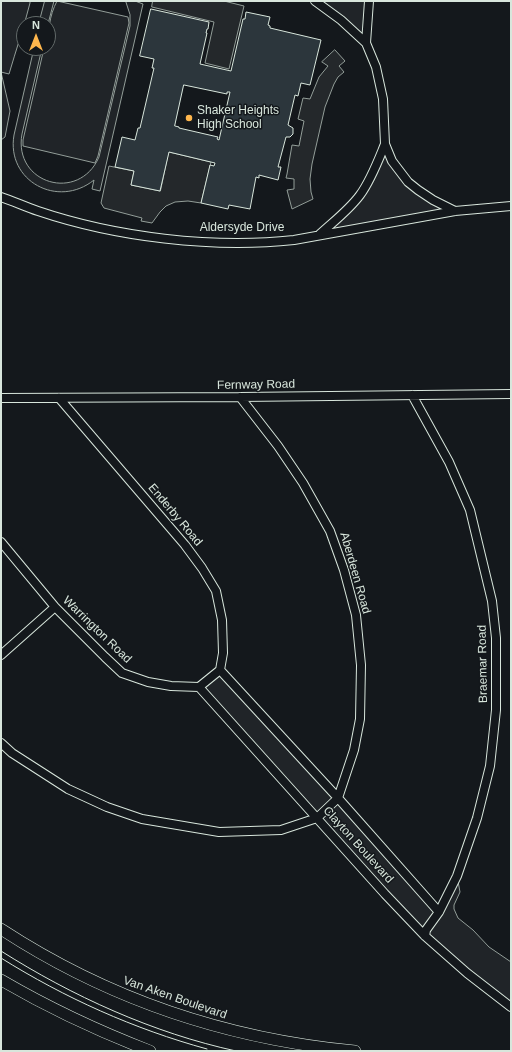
<!DOCTYPE html>
<html>
<head>
<meta charset="utf-8">
<style>
	body { margin:0 }
	#map { position:relative; width:512px; height:1052px; overflow:hidden; background:#14181c; font-family:Arial,sans-serif }
	canvas { display:block }
	.frame { position:absolute; inset:0; border:2px solid #d8e6dc; pointer-events:none }
	.north { position:absolute; left:16px; top:16px; width:40px; height:40px; box-sizing:border-box; background:#14181c; border:1px solid #626a69; border-radius:50%; rotate:0deg; font-size:11px; font-weight:700; line-height:16px; text-align:center; color:#d8e6dc }
	.north::after { content:''; display:block; margin:auto; width:14px; height:18px; background:#ffb74d; clip-path:polygon(50% 0,100% 100%,50% 72%,0 100%) }
</style>
</head>
<body>
<div id="map">
<canvas width="512" height="1052"></canvas>
<div class="frame"></div>
<div class="north">N</div>
</div>
<script>
const c = document.querySelector('canvas').getContext('2d');
c.lineJoin = 'round';
function fillPath(path, color) {
  c.fillStyle = color;
  c.fill(path, 'evenodd');
}
function stroke(path, color, width, dash) {
  c.strokeStyle = color;
  c.lineWidth = width;
  c.lineCap = dash ? 'butt' : 'round';
  c.setLineDash(dash || []);
  c.stroke(path);
}
function write(font, color, halo, rows, align = 'center') {
  c.font = font + ' Arial,sans-serif';
  c.lineWidth = 3;
  c.setLineDash([]);
  c.textBaseline = 'middle';
  c.strokeStyle = halo;
  c.fillStyle = color;
  for (const [text, x, y, turn = 0] of rows) {
    c.save();
    c.translate(x, y);
    c.rotate((+turn || 0) * Math.PI / 180);
    c.textAlign = isNaN(turn) ? turn : align;
    if (halo) c.strokeText(text, 0, 0);
    c.fillText(text, 0, 0);
    c.restore();
  }
}
const green = new Path2D(`
	M1,1H30V3C24,27 16,50 9,74L1,72L10,111L5,137L1,140Z
	M45,1H54L48,24H39Z
	M57,1L128,17L129,23L98,156L95,163L23,146V140L44,48H48C48,32 49,16 57,1Z
	M126,1H135L143,4L100,191L92,189L94,180C58,209 6,181 14,135L34,48H42L22,134C13,184 79,203 99,157L130,26V15Z
	M315,1H369L366,43Z
	M385,144L408,182L455,211L320,235L360,195Z
	M220,670L439,912L457,876L460,892L454,905V909L458,918L473,930L489,947L511,962V1007L445,954L199,687Z`);
fillPath(green, '#202428');
stroke(green, '#939e99', 1);
const parking = new Path2D(`
	M153,1H224L244,6L229,69L205,63L214,22L152,7Z
	M335,50L345,61L339,66L344,72L338,77L334,84L325,107L312,164L310,179L311,192L313,199L292,209L287,190L294,189V179L286,178L287,174L292,145L299,146L304,121L298,119L303,98L310,99L319,77L328,66L322,62Z
	M169,152L211,162L201,203L188,201L175,202L166,206L160,212L152,223L141,221L142,218L104,208L101,203L109,166L134,171L131,185L160,191Z`);
fillPath(parking, '#24282b');
stroke(parking, '#939e99', 1);
const building = new Path2D(`
	M151,9L209,22L208,29H207L206,33H207L200,64L231,71L243,19H245L246,12L270,17L268,25L270,26V28L321,40L310,85L301,83L298,96L295,95L288,125L293,128V134L290,137H286L278,167H281L278,180L259,175V178L256,177L250,209L229,205L228,209L201,203L210,165L214,166L215,163L169,152L160,191L131,185L134,171L115,167L122,137L135,140L138,128H140L154,68H152L154,59L140,56ZM184,85L227,94V92H230L219,140L217,139L218,137L179,128V127L175,126Z`);
fillPath(building, '#2c363c');
stroke(building, '#d8e6dc', 1);
const street = new Path2D(`
	M315,1L341,20L366,43
	M369,1L366,43L376,67L383,99L385,144L392,161L408,182L418,190L433,200L455,211
	M1,197C13,201 26,207 38,211C115,237 213,249 294,240L455,211L511,206
	M320,234C333,222 349,210 360,195C371,180 378,161 385,144
	M412,395L449,462L470,510L492,601L496,638V710L490,766L477,818L457,876L439,912L426,930L425,936
	M1,398L240,397L511,394
	M59,398L185,545L202,568L216,591L222,620L223,653L220,670
	M1,542L55,607L105,657L122,673L148,682L171,686L199,687L220,670
	M1,655L55,607
	M220,670L338,798L439,912
	M199,687L385,894L425,936L467,973L511,1007
	M1,743L12,753L68,789L107,807L142,819L219,832L281,830L317,818L338,798L354,750L360,719L361,665L356,615L344,570L330,531L303,483L278,446L240,397`);
const secondary = new Path2D(`
	M1,929C108,999 228,1039 355,1051
	M1,980C49,1008 98,1031 150,1051`);
stroke(street, '#d8e6dc', 10);
stroke(secondary, '#d8e6dc', 12);
stroke(street, '#14181c', 8);
stroke(secondary, '#14181c', 11);
stroke(new Path2D(`
	M1,951C72,996 153,1033 236,1051
	M1,958C65,998 134,1029 207,1049`), '#d8e6dc', 1);
for (const [x, y, r, color] of [
	[189,118,4,"#ffb74d"]
]) {
  const dot = new Path2D();
  dot.arc(x, y, r, 0, 2 * Math.PI);
  c.fillStyle = color;
  c.fill(dot);
  stroke(dot, '#14181c', 1.5);
}
write('12px', '#d8e6dc', '#14181c', [
	["Shaker Heights",197,111],
	["High School",197,125]
], 'left');
write('12px', '#d8e6dc', '#14181c', [
	["Aldersyde Drive",242,228],
	["Fernway Road",256,385,-1],
	["Enderby Road",175,515,50],
	["Aberdeen Road",355,573,74],
	["Warrington Road",97,630,44],
	["Braemar Road",483,664,-91],
	["Clayton Boulevard",358,845,48],
	["Van Aken Boulevard",175,998,19]
]);
</script>
</body>
</html>
